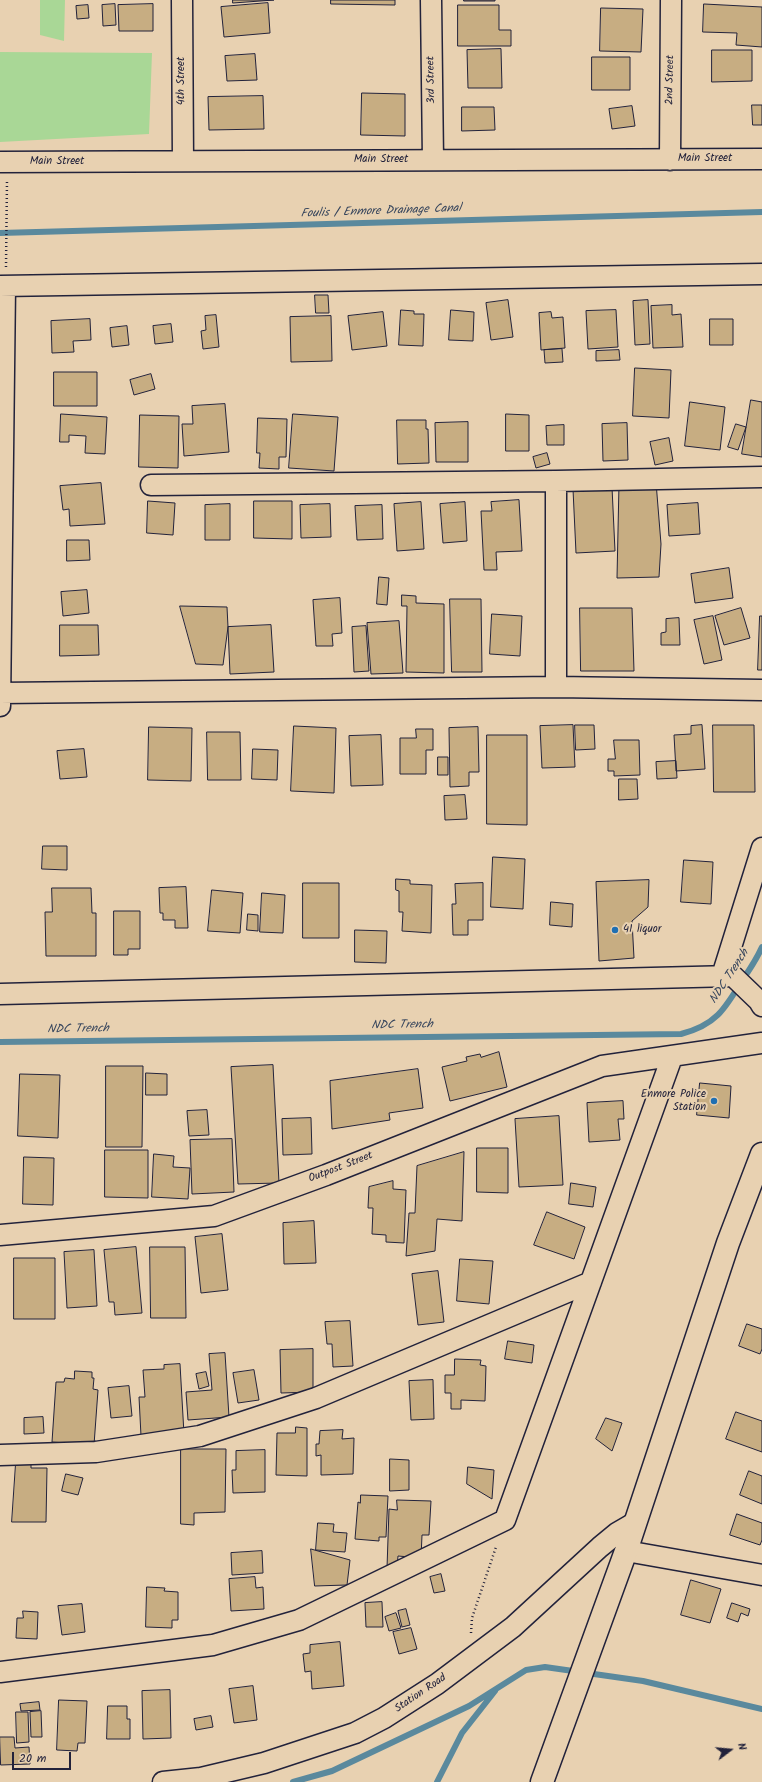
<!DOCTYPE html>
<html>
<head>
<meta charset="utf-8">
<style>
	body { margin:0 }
	#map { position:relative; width:762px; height:1782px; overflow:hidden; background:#e8d1b1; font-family:Kalam,sans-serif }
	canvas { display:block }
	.north { position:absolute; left:710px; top:1730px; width:40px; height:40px; -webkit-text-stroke:3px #e8d1b1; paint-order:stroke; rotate:74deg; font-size:11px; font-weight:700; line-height:16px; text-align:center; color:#22223b }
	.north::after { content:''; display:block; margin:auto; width:14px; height:18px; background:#22223b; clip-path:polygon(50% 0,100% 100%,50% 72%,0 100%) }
	.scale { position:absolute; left:12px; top:1752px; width:59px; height:18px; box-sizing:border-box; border:2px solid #22223b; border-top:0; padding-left:5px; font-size:12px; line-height:14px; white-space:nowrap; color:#22223b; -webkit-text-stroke:3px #e8d1b1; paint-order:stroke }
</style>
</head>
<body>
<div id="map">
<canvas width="762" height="1782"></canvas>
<div class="north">N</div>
<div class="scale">20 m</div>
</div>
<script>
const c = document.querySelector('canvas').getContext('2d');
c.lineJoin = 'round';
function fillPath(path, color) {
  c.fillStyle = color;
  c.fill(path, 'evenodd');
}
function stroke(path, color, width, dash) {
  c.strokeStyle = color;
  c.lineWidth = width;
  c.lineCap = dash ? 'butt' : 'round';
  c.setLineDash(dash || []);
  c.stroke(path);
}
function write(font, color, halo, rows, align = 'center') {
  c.font = font + ' Kalam,sans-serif';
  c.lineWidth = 4;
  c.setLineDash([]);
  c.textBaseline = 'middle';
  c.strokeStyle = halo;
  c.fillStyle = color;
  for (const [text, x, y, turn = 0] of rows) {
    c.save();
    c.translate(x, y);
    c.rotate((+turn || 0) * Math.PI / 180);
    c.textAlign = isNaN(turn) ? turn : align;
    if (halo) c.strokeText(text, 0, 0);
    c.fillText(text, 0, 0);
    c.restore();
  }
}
fillPath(new Path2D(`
	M40,0H65L64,41L40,35Z
	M0,52L152,53L149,134L0,142Z`), '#a9d796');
stroke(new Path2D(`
	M0,233L762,212
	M0,1042L681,1034C716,1025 725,1009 743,979C750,969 757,958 762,947
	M293,1782L332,1771L469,1706L526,1670L545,1667L643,1681L762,1709
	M437,1782L462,1733L495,1691`), '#5a899d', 6);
const building = new Path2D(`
	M233,0H274L233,3Z
	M331,0H395V5L331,4Z
	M464,0H495V1H464Z
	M268,3L270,33L224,37L221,7Z
	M115,4L116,25L103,26L102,5Z
	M153,4V31H119L118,5Z
	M704,4L762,7V47L736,45L737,33L703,32Z
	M88,5L89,18L77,19L76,6Z
	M458,5H499V30H511V46H458Z
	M601,8L643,9L641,52L600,51Z
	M501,49L502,88H468L467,50Z
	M712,50H752V81L712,82Z
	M255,54L257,80L227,81L225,56Z
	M592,57H630V90H592Z
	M362,93L405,94V136L361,135Z
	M263,96L264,129L209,130L208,97Z
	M752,105H762V125H753Z
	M632,106L635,126L612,129L609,109Z
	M462,107H494L495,130L462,131Z
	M315,295H328L329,313H316Z
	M508,300L513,337L491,340L486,303Z
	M648,300L650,344L635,345L633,301Z
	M672,305V315L681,314L683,347L653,348L651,306Z
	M401,310L414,311V314H424L423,346L399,345Z
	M451,310L474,312L473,341L449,340Z
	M616,310L618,347L588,349L586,311Z
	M383,312L387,346L352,350L348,316Z
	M551,312L552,318L563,317L565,348L541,350L539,313Z
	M216,315L219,347L203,349L201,331L206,330L205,316Z
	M331,316L332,361L291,362L290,317Z
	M90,319L91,340L73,341L74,352L52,353L51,321Z
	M710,319H733V345H710Z
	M171,324L173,342L155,344L153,326Z
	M127,326L129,345L112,347L110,328Z
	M562,349L563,362L545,363L544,350Z
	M619,350L620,360L596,361V351Z
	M635,368L671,370L669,418L633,416Z
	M54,372H97V406H54Z
	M151,374L155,389L134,395L130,380Z
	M751,400L762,402V457L742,454Z
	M690,402L725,407L720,450L685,446Z
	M225,404L229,452L184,456L182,424H193L192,406Z
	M61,414L107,417L105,454L85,453L86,436L69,435V442H60Z
	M293,414L338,417L334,471L289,468Z
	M506,414L529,415V451H506Z
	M140,415L179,416L178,468L139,467Z
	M258,418L287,419L286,457H279V469L259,468L260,453H257Z
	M397,420H426V429H428L429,463L398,464Z
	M468,422V462H436L435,423Z
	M627,423L628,460L603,461L602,424Z
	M736,424L746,427L738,450L728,447Z
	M564,425V445H547L546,426Z
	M669,438L673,461L655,465L650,442Z
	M547,453L550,464L536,468L533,457Z
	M656,482L661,544L659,577L617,578L619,484Z
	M101,483L105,524L70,526L69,509L63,510L60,486Z
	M612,487L615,551L576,553L573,489Z
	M519,500L522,551L496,552L497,570H484L481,511H492L491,502Z
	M148,501L175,503L173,535L147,533Z
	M254,501H292V539L254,538Z
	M421,502L424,549L397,551L394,504Z
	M465,502L467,541L443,543L440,504Z
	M698,503L700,534L669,536L667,505Z
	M230,504V540H205V505Z
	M330,504L331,537L301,538L300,505Z
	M382,505L383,539L357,540L355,506Z
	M67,540H89L90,560L67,561Z
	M729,568L733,598L695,603L691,574Z
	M379,577L389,578L387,605L377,604Z
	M87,590L89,613L63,616L61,592Z
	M402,595L416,596V603L444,604V673L406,672L407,606H402Z
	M340,598L342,633L332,634L333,646H316L313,600Z
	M450,599H481L482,672H452Z
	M180,606L227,607L228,627L223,665L196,664Z
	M580,608H632L634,671H581Z
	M741,608L750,638L724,645L715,616Z
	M492,614L522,616L520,656L490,654Z
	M713,616L722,660L704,664L694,620Z
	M760,616H762V670H758Z
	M679,618L680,645H661V633L666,632V619Z
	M399,621L403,673L371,674L367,623Z
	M60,625H98L99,655L60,656Z
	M271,625L274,672L230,674L228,627Z
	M366,626L369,671L354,672L352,627Z
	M573,725L575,767L542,768L540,726Z
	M575,725H594L595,749L576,750Z
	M702,725L705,769L676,771L674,735L691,734V726Z
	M713,725H754L755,792H714Z
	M294,726L336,728L334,793L291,791Z
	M149,727L192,728L191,781L148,780Z
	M478,727L479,772H469V786L450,787L449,728Z
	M416,729H433V750H426V774H400V738H416Z
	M207,732H240L241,780H208Z
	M381,735L383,785L351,786L349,736Z
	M487,735H527V825L487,824Z
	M614,740H639L640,775L614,776V771H608V759H615Z
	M84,749L87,777L60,779L57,751Z
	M253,749L278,750L277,780L252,779Z
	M438,757H448V775H438Z
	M676,761L677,778L657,779L656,762Z
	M619,779H637L638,799L619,800Z
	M465,795L467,819L445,820L444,796Z
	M43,846H67V870L42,869Z
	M493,857L525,859L523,909L491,907Z
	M684,860L713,862L711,904L681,902Z
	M396,879L410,880V884L432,885L431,933L402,931L403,912H399V891L396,890Z
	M649,880L648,907L632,921L634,958L599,961L596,882Z
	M303,883H339V938H303Z
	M483,883V920H468V935H453L452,904H456L455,884Z
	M186,887L188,928H175V920H163V913H160L159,888Z
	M52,888H91L92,913H96V956H46L45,912H52Z
	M212,890L243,893L240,933L208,931Z
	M262,893L285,895L283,933L260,932Z
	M551,902L573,904L572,927L550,925Z
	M114,911H140V949H128V955H114Z
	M248,914L258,915V931L247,930Z
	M355,930L387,931L386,963L355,962Z
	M499,1052L507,1087L450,1101L442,1067L467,1061L466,1057L480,1054L481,1057Z
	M273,1065L279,1183L238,1184L231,1067Z
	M106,1066H143L142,1147H106Z
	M418,1069L423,1108L389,1113L390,1120L332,1129L330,1081Z
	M146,1073L167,1074V1095H146Z
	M20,1074L60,1075L58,1138L18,1136Z
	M700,1083L731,1086L729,1118L697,1115Z
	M623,1101L624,1119H618L620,1140L589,1142L587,1103Z
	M207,1110L209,1135L189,1136L187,1111Z
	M559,1116L563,1185L519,1187L515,1119Z
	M311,1118L312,1154L283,1155L282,1119Z
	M232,1139L234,1192L192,1194L190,1140Z
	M477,1148H508V1193L477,1192Z
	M105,1150H148V1198L105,1197Z
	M464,1152L462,1221L437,1219L435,1251L406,1256L409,1213H415L417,1166Z
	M154,1154L174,1156L173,1167L190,1168L188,1199L152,1197Z
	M24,1157L54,1158L53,1205L23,1204Z
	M393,1181V1189L406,1190L404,1243L386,1242V1235L372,1234L373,1208H368L369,1187Z
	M571,1183L596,1187L593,1207L569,1204Z
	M547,1212L585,1227L574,1259L534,1245Z
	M314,1221L316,1263L284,1264L283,1223Z
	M222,1234L228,1290L201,1293L195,1237Z
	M136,1247L142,1313L115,1315L114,1302H109L104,1250Z
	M150,1247H185L186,1318H151Z
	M94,1250L97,1306L67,1308L64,1252Z
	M14,1258H55V1319H14Z
	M460,1259L493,1261L489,1304L457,1301Z
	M438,1271L444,1322L418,1325L412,1274Z
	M350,1321L353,1366L333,1367L332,1344H327L325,1322Z
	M747,1324L762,1329V1349L760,1354L739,1346Z
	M508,1341L534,1345L532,1363L505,1359Z
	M313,1349V1392L281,1393L280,1350Z
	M225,1353L229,1417L188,1420L186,1392L212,1390L209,1354Z
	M455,1359L481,1360L480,1365L486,1366L485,1401L461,1400V1409H451V1393H445V1375H454Z
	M180,1364L184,1434L141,1436L139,1397H145L143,1370L164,1369V1365Z
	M254,1370L259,1400L238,1403L233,1373Z
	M75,1371L92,1372V1378H94L93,1389L98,1390L94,1445L52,1442L56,1382H64L65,1378L74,1379Z
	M206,1372L209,1386L199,1389L196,1374Z
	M433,1380L434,1419L411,1420L409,1381Z
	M129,1386L132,1416L111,1418L108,1388Z
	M736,1412L762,1421V1452L726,1439Z
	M43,1417L44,1433L24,1434V1418Z
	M606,1418L622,1423L612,1451L596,1439Z
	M296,1427L307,1428V1476L276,1475L277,1433H295Z
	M343,1430L342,1439L354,1438L353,1474L321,1475V1455L316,1456V1444H319L320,1431Z
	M181,1449H226L225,1512L194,1513V1525L181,1524Z
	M265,1450V1492L233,1493L232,1470H236V1451Z
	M390,1459L409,1460V1490L390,1491Z
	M16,1463H31V1468H47L46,1522H12Z
	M468,1467L494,1470L492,1499L467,1484Z
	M749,1471L762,1476V1504L740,1495Z
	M66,1474L83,1478L78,1495L62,1491Z
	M361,1495L388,1496L386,1537H379V1541L355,1539L358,1502L360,1503Z
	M397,1500L431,1501L429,1535H422L421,1558L398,1556L397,1568H387L389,1509L397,1510Z
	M737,1514L762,1523V1540L760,1545L730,1535Z
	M318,1523L334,1524L333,1532L347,1533L345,1552L316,1550Z
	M311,1549L350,1560L347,1585L315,1586Z
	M262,1551L263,1573L232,1575L231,1553Z
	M441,1574L445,1591L434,1593L430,1577Z
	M255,1577L256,1588L263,1587L264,1609L231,1611L229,1579Z
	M691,1580L721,1589L710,1623L681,1615Z
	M147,1587L165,1588L164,1591L178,1592V1620H172V1628L146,1627Z
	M382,1602L383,1627H366L365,1603Z
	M732,1603L750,1609L748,1616L741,1613L738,1622L727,1618Z
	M82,1604L85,1632L62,1635L58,1606Z
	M406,1609L410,1625L402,1627L398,1611Z
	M23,1611L38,1612L37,1639L16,1638L17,1618H23Z
	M396,1613L401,1628L389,1631L385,1617Z
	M411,1628L417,1649L399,1654L393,1632Z
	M340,1642L344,1686L312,1689L311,1671L305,1672L303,1654L310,1653V1645Z
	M253,1686L257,1720L234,1723L229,1689Z
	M170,1690L171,1738L143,1739L142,1691Z
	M59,1700L87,1701L85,1743H78L77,1751L57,1750Z
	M39,1702L40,1710L21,1711L20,1704Z
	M108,1706H127V1719H130V1739H107Z
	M41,1711L42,1737H31L30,1712Z
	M16,1712H28L29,1742L17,1743Z
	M211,1716L213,1727L196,1730L194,1719Z
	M0,1737H14L15,1748L29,1747L30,1764L1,1765Z`);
fillPath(building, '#c7ad82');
stroke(building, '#22223b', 1);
const street = new Path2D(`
	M182,0L183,161
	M431,0L433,160
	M670,160L671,0
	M0,162L762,159
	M0,286L762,274
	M151,485L556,481L762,477
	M556,687V481
	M0,693L556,687L762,690
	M0,706L5,286
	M722,976L762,848
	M0,994L733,976L759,1001L762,1006
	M0,1235L214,1216L326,1175L602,1066L762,1043
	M0,1455L96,1452L200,1436L316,1398L591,1282
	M626,1551L762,1575
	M0,1672L213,1645L299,1620L505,1520L672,1057
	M163,1782L201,1778L264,1763L355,1733L384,1718L437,1684L513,1627L600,1547L617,1533L636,1522`);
const secondary = new Path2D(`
	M542,1782L626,1551L728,1243L762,1154`);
stroke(street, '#22223b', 23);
stroke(secondary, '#22223b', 25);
stroke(new Path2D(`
	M6,267L7,180
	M471,1633L472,1618L496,1547`), '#22223b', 2.5, [1, 3]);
stroke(street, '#e8d1b1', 20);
stroke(secondary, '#e8d1b1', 22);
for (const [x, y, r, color] of [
	[615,930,4,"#1f6fb2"],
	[714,1101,4,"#1f6fb2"]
]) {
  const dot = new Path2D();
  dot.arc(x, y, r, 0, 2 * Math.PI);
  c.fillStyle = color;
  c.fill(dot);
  stroke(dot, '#e8d1b1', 1.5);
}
write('11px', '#22223b', '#e8d1b1', [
	["3rd Street",432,80,-91],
	["2nd Street",671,80,-89],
	["4th Street",182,81,-90],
	["Main Street",705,159],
	["Main Street",381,160],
	["Main Street",57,162],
	["Outpost Street",341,1168,-21],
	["Station Road",421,1694,-34]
]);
write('11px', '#22223b', '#e8d1b1', [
	["41 liquor",623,930],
	["Enmore Police",706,1095,"right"],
	["Station",706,1108,"right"]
], 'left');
write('italic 12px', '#35445c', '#e8d1b1', [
	["Foulis / Enmore Drainage Canal",381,212,-2],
	["NDC Trench",730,977,-57],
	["NDC Trench",402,1026,-1],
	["NDC Trench",78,1030,-1]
]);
</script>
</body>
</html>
